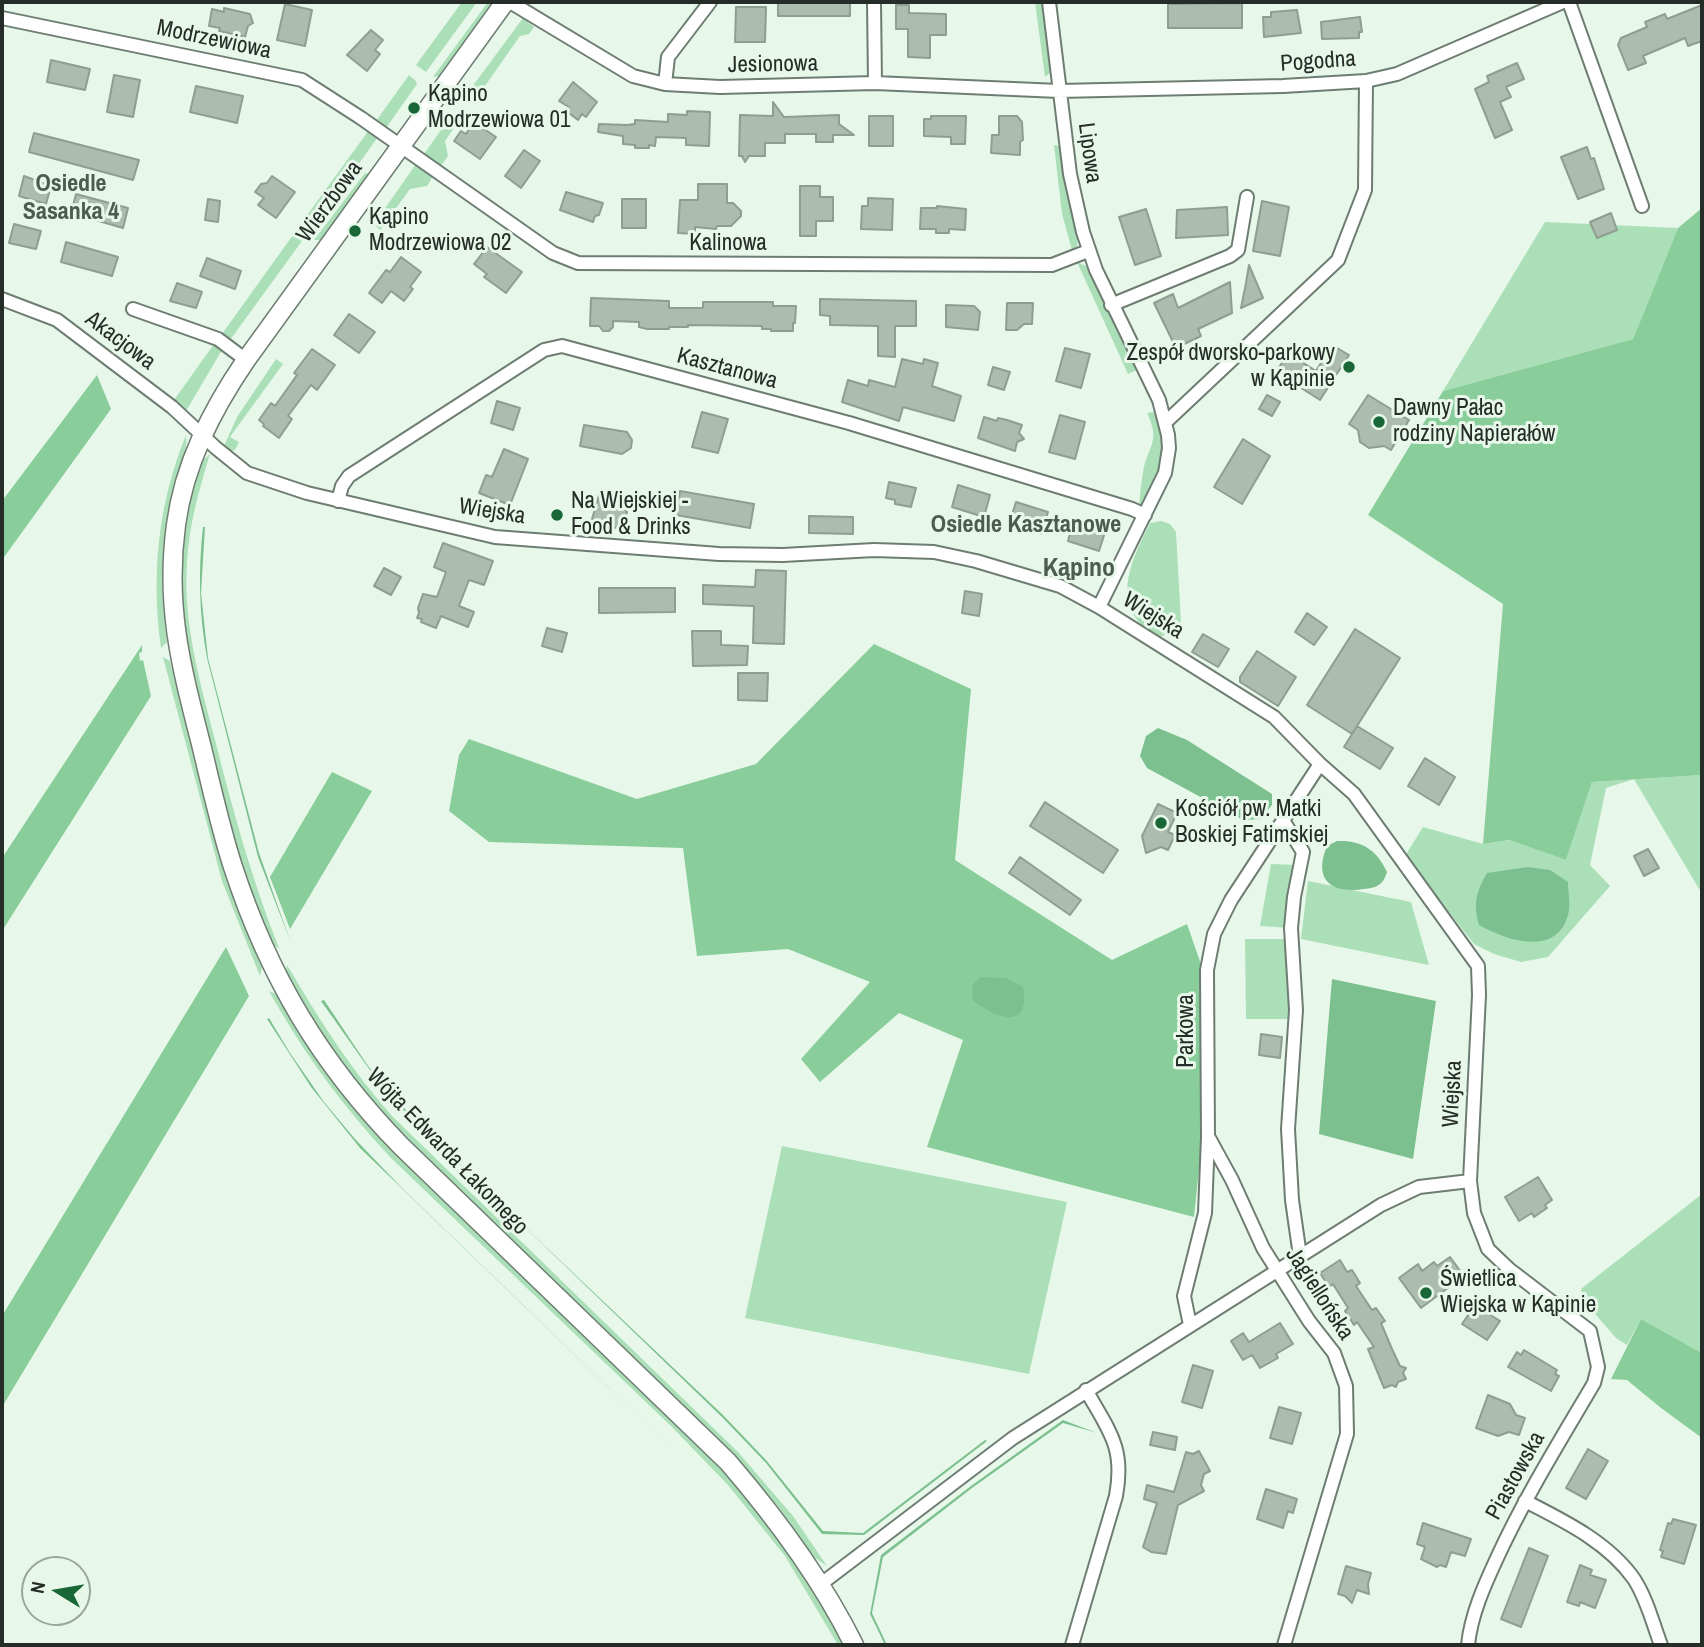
<!DOCTYPE html>
<html>
<head>
<meta charset="utf-8">
<style>
	body { margin:0 }
	#map { position:relative; width:1704px; height:1647px; overflow:hidden; background:#e7f8ea; font-family:"Archivo Narrow",sans-serif }
	canvas { display:block }
	.frame { position:absolute; inset:0; border:4px solid #262c27; pointer-events:none }
	.north { position:absolute; left:21px; top:1556px; width:70px; height:70px; box-sizing:border-box; background:#e7f8ea; border:2px solid #9aa69c; border-radius:50%; rotate:281deg; font-size:19px; font-weight:700; line-height:28px; text-align:center; color:#262c27 }
	.north::after { content:''; display:block; margin:auto; width:24px; height:32px; background:#196737; clip-path:polygon(50% 0,100% 100%,50% 72%,0 100%) }
</style>
</head>
<body>
<div id="map">
<canvas width="1704" height="1647"></canvas>
<div class="frame"></div>
<div class="north">N</div>
</div>
<script>
const c = document.querySelector('canvas').getContext('2d');
c.lineJoin = 'round';
function fillPath(path, color) {
  c.fillStyle = color;
  c.fill(path, 'evenodd');
}
function stroke(path, color, width, dash) {
  c.strokeStyle = color;
  c.lineWidth = width;
  c.lineCap = dash ? 'butt' : 'round';
  c.setLineDash(dash || []);
  c.stroke(path);
}
function write(font, color, halo, rows, align = 'center') {
  c.font = font + ' "Archivo Narrow",sans-serif';
  c.lineWidth = 6;
  c.setLineDash([]);
  c.textBaseline = 'middle';
  c.strokeStyle = halo;
  c.fillStyle = color;
  for (const [text, x, y, turn = 0] of rows) {
    c.save();
    c.translate(x, y);
    c.rotate((+turn || 0) * Math.PI / 180);
    c.textAlign = isNaN(turn) ? turn : align;
    if (halo) c.strokeText(text, 0, 0);
    c.fillText(text, 0, 0);
    c.restore();
  }
}
fillPath(new Path2D(`
	M462,2H477L426,72L416,65Z
	M488,2H491L488,12L441,76L433,77Z
	M1035,2H1043L1051,72L1045,77Z
	M523,18L534,27L529,34L520,36L480,93L472,87Z
	M409,75L416,81L417,84L386,128L376,121Z
	M451,121L456,125L445,141L448,156L441,166L424,154L446,123Z
	M369,130L378,137L311,230H307L300,225Z
	M1054,145L1060,146L1068,195L1078,238L1077,246L1072,250L1062,214Z
	M416,164L433,176L427,186L410,189L380,230L374,224Z
	M365,173L370,174L323,240H314Z
	M1545,222L1678,228L1633,339L1443,391Z
	M293,235L302,241L230,340L222,334Z
	M1077,262L1088,267L1137,370L1128,374Z
	M214,344L222,350L186,411L174,400Z
	M276,359L283,364L230,437L239,442L235,450L230,451L224,446L237,417Z
	M1153,412C1165,425 1163,456 1158,472C1155,483 1149,494 1143,503L1139,506C1140,495 1141,483 1143,472C1148,444 1161,443 1147,413Z
	M186,435C189,454 173,491 168,513C160,556 161,599 167,642L161,648C151,574 158,504 186,435Z
	M210,454C199,490 189,525 187,563C183,624 200,682 215,740C233,811 252,880 279,948C249,936 184,647 181,603C178,555 187,508 201,462Z
	M1161,521L1170,524L1176,532L1181,622L1177,630L1159,637C1152,632 1143,628 1138,621C1114,591 1136,552 1150,523Z
	M163,657L170,661C197,764 221,868 262,967L260,976L222,881Z
	M1702,775V894L1634,779L1606,788L1590,865L1610,886L1548,957L1521,962L1494,954L1474,944L1405,856L1423,827L1483,844L1509,840L1566,860L1592,782Z
	M1271,864L1298,865L1291,928L1260,926Z
	M1308,881L1411,902L1429,965L1301,939Z
	M1245,939H1288V1019H1246Z
	M287,965C319,1019 351,1070 393,1117L738,1452L793,1516L827,1566L815,1558L777,1505L734,1456L384,1117C348,1072 311,1026 286,974Z
	M269,991L276,994L322,1067L371,1128L699,1445C758,1506 806,1570 845,1645H838L785,1556L728,1485L672,1427L391,1158C342,1105 304,1054 269,991Z
	M782,1146L1067,1202L1029,1374L745,1318Z
	M1702,1194V1353L1641,1319L1627,1345L1616,1338L1583,1300L1581,1289Z`), '#abdfb7');
fillPath(new Path2D(`
	M1702,208V775L1592,782L1566,860L1509,840L1483,844L1503,604L1368,515L1443,391L1633,339L1678,228Z
	M97,375L111,409L2,560V501Z
	M874,644L971,689L955,860L1112,960L1187,924L1203,970L1202,1139L1194,1217L927,1147L963,1040L899,1013L820,1082L801,1059L870,982L788,949L697,956L683,848L489,842L449,811L459,755L469,739L637,799L756,764Z
	M142,645V652L139,653L140,661L143,660L151,696L2,931V858Z
	M332,772L372,791L290,929L270,877Z
	M226,947L249,996L2,1407V1316Z
	M1641,1319L1702,1353V1438L1661,1408L1627,1380L1611,1379Z`), '#89cd9a');
fillPath(new Path2D(`
	M203,527H205L201,593L208,658L259,853L291,943L258,857L207,658C199,614 198,571 203,527Z
	M1158,728L1187,740L1272,794V805L1260,819L1243,820L1147,768L1140,756L1146,736Z
	M1337,841C1362,840 1377,850 1387,872C1385,878 1383,883 1377,886C1372,889 1361,889 1355,890C1323,891 1316,872 1327,846Z
	M1528,867L1550,870L1568,882C1568,892 1571,905 1568,915C1556,958 1506,940 1479,925C1473,904 1476,892 1487,873Z
	M980,977L1006,978L1023,987C1031,1031 995,1019 973,1000L972,986Z
	M1332,979L1436,1001L1413,1159L1319,1134Z
	M324,1000L368,1066L406,1110L489,1193L723,1415L766,1460L823,1531L863,1533L985,1440L987,1441L864,1535L822,1534L766,1463L723,1418L397,1104L367,1066L321,1001Z
	M269,1018L290,1053L324,1102L355,1139L402,1188L692,1468L360,1148L311,1087L267,1019Z
	M1063,1420L1097,1433L1063,1423L972,1488L883,1557L872,1613L887,1645H885L870,1614L881,1555L971,1486Z`), '#7dc08f');
const building = new Path2D(`
	M778,2H850V16H778Z
	M1242,3V28H1168V4Z
	M285,4L312,10L305,46L277,40Z
	M896,5H909V13L946,14V35H930V58L908,57V29H896Z
	M1702,5V41L1688,46L1685,38L1643,56L1646,63L1628,70L1618,45L1621,38L1647,27L1645,22L1665,14L1667,19Z
	M736,7H766L765,42H735Z
	M224,8L250,14L253,23L248,26L245,37L219,31L220,28L209,26L212,9L224,12Z
	M1297,10L1301,33L1264,37L1263,17H1271V12Z
	M1360,17L1362,32H1359V38L1322,39L1321,22Z
	M371,30L383,40L375,50L380,54L367,71L347,55Z
	M51,60L90,69L85,90L47,82Z
	M1517,63L1524,79L1506,87L1511,97L1500,102L1512,130L1495,138L1475,89L1489,82L1487,76Z
	M114,75L140,80L133,117L107,112Z
	M573,82L597,102L586,117L582,114L578,120L566,111L569,107L559,101Z
	M196,86L243,96L237,123L190,112Z
	M773,102L784,117L839,115V124L854,135H833V142H816V134H785V143H765V156H749L745,162L742,156H739L740,115L773,116Z
	M687,111L710,112L709,146L686,145V138L656,137L655,146L649,145V148H635V145L623,144V136L598,132L599,124L627,125L635,124V120L668,122V114L687,115Z
	M869,116H893V146H869Z
	M931,116H966L965,144H951V137L924,136V119H931Z
	M999,116H1017L1022,122L1023,140L1020,142V155L991,153L992,135H999Z
	M471,126L484,129L496,137L480,159L454,141L461,131L466,134Z
	M34,133L139,160L133,180L29,152Z
	M1587,147L1591,159L1594,158L1604,189L1578,199L1561,157Z
	M524,150L540,161L521,188L505,176Z
	M24,176L51,186L46,204L19,196Z
	M272,176L295,192L276,218L258,205L264,198L255,192L261,184L267,183Z
	M698,184H727V203H733L741,211V216L731,226H717L716,229L695,227V234L678,233L680,200H698Z
	M800,186H820V197H833V221H816V236H800Z
	M566,192L603,203L599,215L595,216L593,222L560,210Z
	M76,194L128,208L123,228L71,213Z
	M868,198L893,199L892,230L861,229L862,206H868Z
	M208,199L220,201L218,222L205,220Z
	M622,199H646V228H622Z
	M1262,201L1289,207L1280,256L1253,251Z
	M937,206L966,209L965,230L949,229V233H936V229H920L921,208H937Z
	M1227,207L1228,235L1176,238L1177,210Z
	M1146,209L1161,256L1135,265L1119,217Z
	M1611,213L1617,230L1597,238L1590,222Z
	M14,224L41,231L36,249L9,243Z
	M66,242L118,257L112,276L61,262Z
	M487,247L522,272L506,293L484,277L487,274L474,264Z
	M401,257L421,272L410,287L413,289L404,301L391,291L382,303L369,293L386,270L390,272Z
	M207,258L241,271L235,289L200,276Z
	M1249,265L1263,298L1241,308L1246,283Z
	M1230,282L1232,313L1198,329L1201,336L1176,348L1154,303L1173,294L1178,308Z
	M177,283L202,292L196,308L170,301Z
	M591,298L669,301V308H703V302H773V306H796L795,323H793V331H771V329H762V326L688,325V327H669V329H647L639,327V322L613,321V327L609,331H603L599,326H590Z
	M820,299L916,301V326H895V357L878,356V326L830,325V316L820,315Z
	M1007,303H1033L1032,324H1024L1017,330H1006Z
	M946,305L974,306L980,312L978,330L946,327Z
	M349,314L375,332L359,353L334,335Z
	M1332,345L1349,355L1320,400L1276,372L1288,353L1316,371Z
	M1065,348L1090,354L1081,388L1056,381Z
	M312,349L335,365L317,390L311,385L288,416L292,419L279,438L263,426L264,424L259,420L271,403L275,406L297,375L294,373Z
	M902,359L923,364L924,359L938,363L932,386L961,396L954,421L903,407L899,421L842,402L848,380L868,386L869,380L895,387Z
	M993,367L1010,372L1004,390L988,385Z
	M1267,395L1280,402L1272,416L1259,409Z
	M1368,395L1409,420L1391,450L1384,446L1369,448L1360,442L1358,430L1349,424Z
	M497,401L520,408L513,430L491,423Z
	M702,412L728,419L718,453L692,447Z
	M1060,415L1085,422L1075,459L1049,452Z
	M984,417L997,421L998,418L1007,420L1022,425L1019,433L1024,439L1017,442L1015,451L978,438Z
	M584,425L627,432L632,440L631,448L622,454L580,446Z
	M1243,439L1270,456L1242,504L1214,487Z
	M504,449L528,459L510,505L479,493L486,475L492,477Z
	M889,482L916,488L911,507L895,504V500L886,498Z
	M958,485L990,495L984,517L952,507Z
	M680,491L754,504L750,528L676,515Z
	M600,492L615,495L614,505L623,506L627,512L625,520L615,528L605,526L606,521L592,519Z
	M1016,502L1048,512L1041,534L1009,524Z
	M809,516L853,517V534L809,533Z
	M1074,519L1106,529L1099,551L1068,541Z
	M443,543L493,561L484,585L469,580L459,606L474,612L468,627L441,616L436,628L421,622L422,619L417,618L419,613L418,608L423,594L437,597L446,572L434,567Z
	M384,568L401,577L391,595L374,586Z
	M756,570L786,571L784,644L753,643L754,606L703,604V585L755,587Z
	M599,588H675V612L599,613Z
	M965,591L982,594L979,616L962,613Z
	M1307,613L1327,627L1314,645L1295,632Z
	M547,628L567,633L562,652L542,646Z
	M1355,629L1400,658L1352,734L1307,705Z
	M692,631H721V645L748,646L747,665L693,666Z
	M1203,634L1229,649L1218,667L1192,652Z
	M1257,651L1296,677L1278,706L1240,682V677Z
	M738,673H768L767,701L738,700Z
	M1357,726L1393,748L1380,769L1344,747Z
	M1425,758L1455,777L1439,805L1408,786Z
	M1045,802L1118,850L1103,873L1030,826Z
	M1158,804L1177,813L1168,832L1175,835L1168,850L1161,847L1146,853L1142,836Z
	M1648,849L1659,868L1644,876L1634,856Z
	M1020,857L1081,900L1070,915L1009,873Z
	M1261,1034L1282,1037L1280,1058L1259,1055Z
	M1538,1177L1552,1200L1545,1205L1547,1208L1534,1217L1532,1213L1519,1221L1505,1197Z
	M1450,1257L1464,1276L1421,1308L1399,1278L1418,1264L1422,1271L1434,1262L1437,1266Z
	M1340,1260L1347,1272L1352,1270L1360,1283L1356,1286L1372,1310L1376,1308L1385,1321L1381,1323L1392,1349L1400,1366L1406,1368L1403,1373L1406,1379L1398,1382L1396,1387L1392,1385L1384,1388L1368,1349L1374,1347L1357,1322L1354,1325L1345,1311L1348,1308L1333,1284L1329,1287L1320,1273Z
	M1475,1305L1500,1321L1487,1340L1462,1324Z
	M1280,1323L1293,1344L1276,1354L1278,1358L1260,1368L1252,1355L1243,1360L1231,1341L1243,1333L1249,1342Z
	M1524,1350L1557,1370L1555,1374L1559,1376L1551,1391L1508,1367L1517,1352L1521,1355Z
	M1193,1365L1213,1371L1202,1408L1182,1402Z
	M1488,1395L1510,1404L1516,1415L1525,1418L1519,1435L1509,1432L1498,1436L1476,1428Z
	M1279,1407L1301,1413L1292,1444L1270,1438Z
	M1153,1432L1177,1437L1175,1450L1150,1445Z
	M1588,1449L1608,1461L1586,1499L1566,1488Z
	M1199,1451L1210,1471L1204,1474L1201,1485L1204,1491L1178,1505L1166,1554L1151,1552L1143,1547L1157,1503L1144,1499L1147,1485L1174,1492L1186,1452L1193,1454Z
	M1266,1489L1297,1499L1293,1513L1288,1511L1283,1528L1257,1519Z
	M1673,1519L1696,1525L1684,1564L1661,1557L1663,1551L1660,1550L1668,1523L1671,1524Z
	M1423,1523L1471,1539L1465,1556L1451,1552L1446,1567L1440,1565L1437,1567L1421,1559L1425,1547L1417,1544Z
	M1529,1548L1548,1556L1521,1627L1501,1619Z
	M1580,1565L1592,1570L1590,1575L1606,1580L1595,1608L1580,1602L1579,1606L1567,1602Z
	M1346,1566L1371,1573L1368,1584L1369,1594L1357,1590L1352,1603L1345,1596L1338,1594Z`);
fillPath(building, '#acbcaf');
stroke(building, '#8e9e91', 2);
const street = new Path2D(`
	M510,2L633,76L665,84L720,87L875,83L1059,91L1283,86L1366,81L1397,74L1563,2
	M874,2L875,83
	M1049,2L1070,174L1083,232L1096,270L1159,400L1168,435L1169,448L1165,473L1099,607
	M1569,2L1642,206
	M2,18L302,80L361,118L553,253L578,263L1052,265L1088,251
	M665,84L668,57L710,2
	M2,299L57,320L172,407L216,448L247,473L307,493L495,537L719,554L783,555L874,550L934,552L976,561L1060,586L1099,607L1274,717L1320,764L1354,794L1478,966L1479,995L1470,1181L1474,1213L1488,1249L1509,1269L1590,1331L1598,1367L1594,1383C1560,1441 1525,1497 1497,1558C1484,1586 1471,1615 1468,1645
	M1111,305L1230,256L1238,250L1247,197
	M133,309L218,339L246,360
	M1167,421L1338,260L1365,190L1366,81
	M338,501L342,486L349,476L544,350L562,346L849,423L1132,509L1145,515
	M1284,822L1303,852L1294,897L1291,928L1296,1010L1288,1129L1292,1200L1300,1256
	M1209,1138L1232,1180L1263,1248L1309,1321L1334,1353L1346,1386L1347,1434L1284,1645
	M1190,1325L1184,1296L1205,1213L1208,1137L1207,970L1214,934L1231,900L1320,764
	M1525,1501C1564,1521 1608,1542 1634,1579C1647,1599 1653,1624 1661,1645
	M821,1584L1013,1438L1381,1205L1419,1187L1470,1181
	M1072,1645L1116,1496C1125,1447 1109,1431 1086,1390`);
const secondary = new Path2D(`
	M505,2L246,360C212,410 184,464 176,525C165,606 181,666 201,744C211,785 220,827 233,867C269,977 321,1064 401,1146L728,1462C777,1519 821,1578 854,1645`);
stroke(street, '#6e7d71', 16);
stroke(secondary, '#6e7d71', 21);
stroke(street, '#fff', 12);
stroke(secondary, '#fff', 18);
for (const [x, y, r, color] of [
	[414,108,7,"#196737"],
	[355,231,7,"#196737"],
	[1349,367,7,"#196737"],
	[1379,422,7,"#196737"],
	[557,515,7,"#196737"],
	[1161,823,7,"#196737"],
	[1426,1293,7,"#196737"]
]) {
  const dot = new Path2D();
  dot.arc(x, y, r, 0, 2 * Math.PI);
  c.fillStyle = color;
  c.fill(dot);
  stroke(dot, '#e7f8ea', 2.5);
}
write('23px', '#262c27', '#e7f8ea', [
	["Modrzewiowa",214,40,12],
	["Pogodna",1318,62,-4],
	["Jesionowa",773,65,-1],
	["Lipowa",1089,153,82],
	["Wierzbowa",330,202,-54],
	["Kalinowa",728,244],
	["Akacjowa",120,341,37],
	["Kasztanowa",727,369,15],
	["Wiejska",492,512,9],
	["Wiejska",1153,616,32],
	["Parkowa",1187,1031,-90],
	["Wiejska",1453,1094,-87],
	["Wójta Edwarda Łakomego",447,1152,46],
	["Jagiellońska",1319,1294,57],
	["Piastowska",1516,1476,-61]
]);
write('23px', '#262c27', '#e7f8ea', [
	["Kąpino",428,95],
	["Modrzewiowa 01",428,121],
	["Kąpino",369,218],
	["Modrzewiowa 02",369,244],
	["Zespół dworsko-parkowy",1335,354,"right"],
	["w Kąpinie",1335,380,"right"],
	["Dawny Pałac",1393,409],
	["rodziny Napierałów",1393,435],
	["Na Wiejskiej -",571,502],
	["Food & Drinks",571,528],
	["Kościół pw. Matki",1175,810],
	["Boskiej Fatimskiej",1175,836],
	["Świetlica",1440,1280],
	["Wiejska w Kąpinie",1440,1306]
], 'left');
write('bold 24px', '#4d5c50', '#e7f8ea', [
	["Osiedle",71,185],
	["Sasanka 4",71,213],
	["Osiedle Kasztanowe",1026,526]
]);
write('bold 26px', '#4d5c50', '#e7f8ea', [
	["Kąpino",1079,569]
]);
</script>
</body>
</html>
